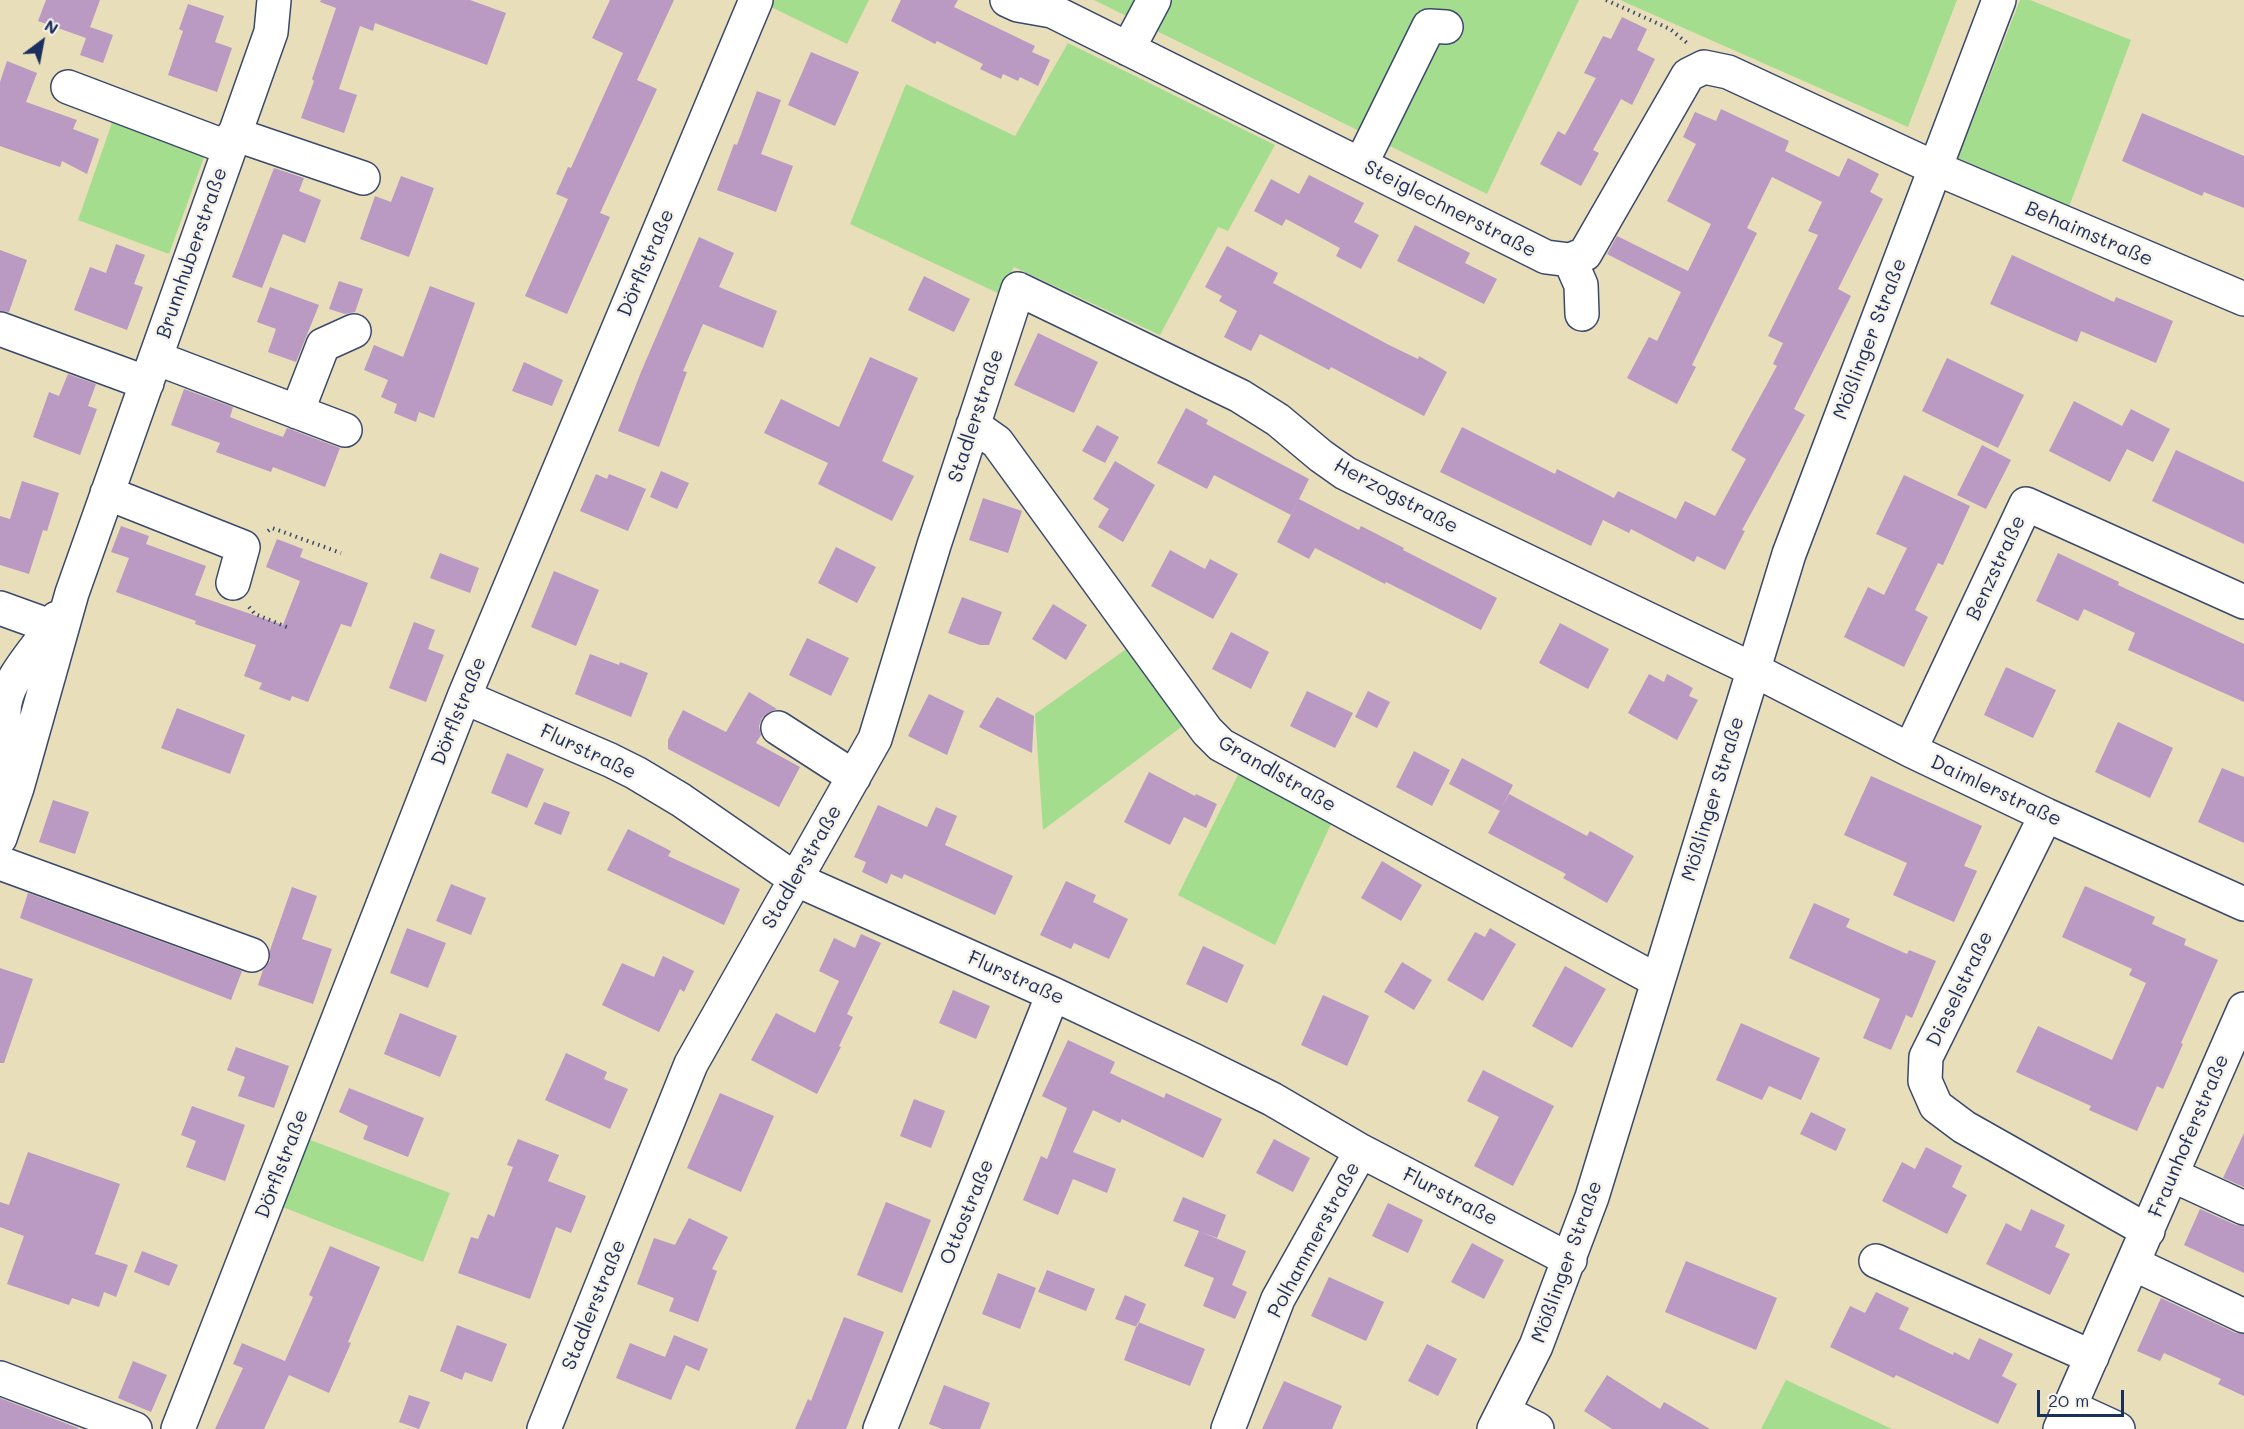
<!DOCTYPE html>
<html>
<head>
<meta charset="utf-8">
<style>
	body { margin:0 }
	#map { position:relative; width:2244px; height:1429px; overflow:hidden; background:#e8deba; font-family:Mali,sans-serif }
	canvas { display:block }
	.north { position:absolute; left:12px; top:12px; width:60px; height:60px; -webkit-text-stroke:4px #f7f3e8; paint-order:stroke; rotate:32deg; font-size:16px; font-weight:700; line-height:24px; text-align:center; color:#1b2f5e }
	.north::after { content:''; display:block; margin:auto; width:21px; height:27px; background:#1b2f5e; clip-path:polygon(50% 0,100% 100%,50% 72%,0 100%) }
	.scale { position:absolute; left:2037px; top:1390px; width:87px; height:27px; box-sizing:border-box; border:3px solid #1b2f5e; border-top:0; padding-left:8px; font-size:18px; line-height:21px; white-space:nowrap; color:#1b2f5e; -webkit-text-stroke:4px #f7f3e8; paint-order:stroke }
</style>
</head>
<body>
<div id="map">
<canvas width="2244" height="1429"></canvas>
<div class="north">N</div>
<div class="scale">20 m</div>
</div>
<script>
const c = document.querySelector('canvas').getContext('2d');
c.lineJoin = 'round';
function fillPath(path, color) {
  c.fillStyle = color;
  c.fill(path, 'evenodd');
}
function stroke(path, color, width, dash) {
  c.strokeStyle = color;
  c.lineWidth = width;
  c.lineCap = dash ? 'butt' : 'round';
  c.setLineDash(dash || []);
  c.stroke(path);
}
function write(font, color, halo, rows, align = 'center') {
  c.font = font + ' Mali,sans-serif';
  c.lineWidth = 5;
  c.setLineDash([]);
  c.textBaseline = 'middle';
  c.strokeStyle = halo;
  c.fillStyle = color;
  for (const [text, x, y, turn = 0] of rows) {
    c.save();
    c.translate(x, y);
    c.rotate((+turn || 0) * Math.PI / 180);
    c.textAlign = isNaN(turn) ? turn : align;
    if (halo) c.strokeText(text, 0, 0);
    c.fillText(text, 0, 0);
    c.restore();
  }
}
fillPath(new Path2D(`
	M767,0H869L847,44L765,4Z
	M1094,0H1579L1487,194Z
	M1620,0H1957L1908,127Z
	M2020,0H2030L2131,40L2069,207L1958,158Z
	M1068,43L1275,145L1228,231L1218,227L1160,335L1014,267L1000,294L850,224L906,84L1015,136Z
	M114,117L207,149L169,254L78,220Z
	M1129,647L1184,725L1043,830L1035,714Z
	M1239,773L1264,788L1332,822L1275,945L1178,895Z
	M305,1138L450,1193L423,1262L280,1206Z
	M1786,1380L1892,1429H1761Z`), '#a5dd8f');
fillPath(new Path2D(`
	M46,0H100L86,38L38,21Z
	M321,0H470L506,13L487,65L375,23L373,31L360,26L339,89L357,95L344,133L301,118L314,81L312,79L336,8L320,2Z
	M610,0H674L637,80L657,89L600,213L610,217L567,314L525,296L568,199L556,194L568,167L571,168L623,53L592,38Z
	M901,0H958L954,7L1035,46L1032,52L1050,60L1038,86L1020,77L1018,81L1003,74L1001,79L980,69L983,64L937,41L935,44L891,21Z
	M188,4L224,16L215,42L232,48L217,92L168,75L183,31L179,29Z
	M1622,17L1647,29L1637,50L1655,59L1632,105L1621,99L1593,150L1599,153L1581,186L1540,164L1558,131L1565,135L1596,78L1584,73L1603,36L1611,39Z
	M90,27L113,35L103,63L80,55Z
	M811,52L859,72L835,126L788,105Z
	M7,61L37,73L26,102L77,120L73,129L99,139L87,174L62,161L60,167L0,146V82Z
	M757,91L781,100L761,154L793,166L776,212L717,190L734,144L737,145Z
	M1721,109L1789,141L1785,151L1839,177L1848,158L1879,174L1870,192L1883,199L1838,289L1851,296L1794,409L1805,415L1742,530L1745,531L1725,570L1697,556L1694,562L1631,529L1629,533L1603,520L1591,546L1440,472L1462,427L1555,474L1557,469L1614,498L1618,491L1676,519L1685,501L1715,516L1746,459L1731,450L1777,366L1773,364L1783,343L1768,336L1818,235L1808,231L1822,202L1772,177L1747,228L1757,233L1692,365L1696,367L1677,404L1627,378L1649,337L1657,341L1681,292L1607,254L1617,236L1688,271L1711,224L1667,201L1696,144L1683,137L1695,112L1716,121Z
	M2142,113L2244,156V208L2204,192L2202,196L2122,161Z
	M274,168L304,178L299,191L321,200L305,243L283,234L262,288L232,277Z
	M1309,175L1364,203L1354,222L1379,235L1361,269L1336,256L1340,248L1286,219L1282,226L1254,211L1271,179L1299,194Z
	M401,176L434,188L409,257L360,239L375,196L391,202Z
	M1415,225L1470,253L1465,263L1497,279L1484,304L1397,261Z
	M699,237L734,253L719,287L777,311L763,348L703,324L683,371L687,372L659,447L618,431L641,372Z
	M116,244L145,255L134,284L143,287L127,330L74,310L90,267L106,273Z
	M1227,246L1278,273L1273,283L1389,345L1418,359L1419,356L1447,372L1424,416L1331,367L1329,370L1260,334L1251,351L1224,337L1237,311L1219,301L1222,296L1205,287Z
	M0,250L27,260L9,312L0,311Z
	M2012,255L2114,302L2116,297L2173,321L2156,363L2081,331L2077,342L1990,304Z
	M924,276L970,299L954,332L908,310Z
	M339,281L363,289L355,312L345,314L329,309Z
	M430,286L475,303L434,418L419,412L416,422L394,413L397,404L381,397L388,380L364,370L374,345L403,357Z
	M270,287L319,305L296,362L268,352L276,329L257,322Z
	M1038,333L1098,362L1074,413L1014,385Z
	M870,357L918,378L882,461L914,476L892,521L818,484L828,463L764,433L781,399L839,427Z
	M1947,358L2024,395L1998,448L1922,411Z
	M524,362L563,380L552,406L512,391Z
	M68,374L96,384L88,406L97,409L80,455L33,437L49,392L59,396Z
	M184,389L233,407L230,417L258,428L283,437L287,428L340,448L325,487L273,467L271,472L216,452L220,443L171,425Z
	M2074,401L2122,426L2131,409L2170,429L2153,462L2127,449L2110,482L2049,451Z
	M1186,408L1208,420L1206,424L1309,479L1291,515L1214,475L1207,489L1157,463Z
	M1097,425L1119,437L1105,463L1082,451Z
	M1982,445L2011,460L1986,509L1957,495Z
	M2176,450L2244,482V544L2152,501Z
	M1115,461L1155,485L1123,542L1098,527L1109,509L1093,499Z
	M661,471L689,483L677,509L650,497Z
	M596,474L607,479L609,474L646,489L628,531L580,511Z
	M1904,475L1970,506L1943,565L1938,563L1915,610L1928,617L1904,667L1844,637L1868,587L1884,595L1907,548L1876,534Z
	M22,481L59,493L47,531L43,530L29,574L0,565V516L10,519Z
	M983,498L1022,511L1008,553L969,540Z
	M1299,499L1359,530L1361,526L1404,548L1403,550L1497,598L1481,630L1386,582L1385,584L1315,548L1309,559L1277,542Z
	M121,526L149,536L146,544L206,566L195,595L283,625L300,581L266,567L277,539L303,549L300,557L368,583L351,627L341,624L308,702L292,696L290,701L259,689L262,683L244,676L256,645L195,624L196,621L116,592L129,558L111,552Z
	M836,547L876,567L857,603L818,583Z
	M1170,550L1205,569L1210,559L1238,574L1213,619L1151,586Z
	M440,553L479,568L470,593L430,578Z
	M2058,553L2119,582L2118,585L2244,644V702L2128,650L2135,633L2084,609L2078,621L2036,601Z
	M554,571L599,590L576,646L531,627Z
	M962,597L1002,612L989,645H980L948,633Z
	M1053,604L1087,625L1066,660L1032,639Z
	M414,622L435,630L428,649L444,655L426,702L389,688Z
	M1560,623L1609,649L1588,689L1539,663Z
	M1231,632L1269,652L1251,689L1212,669Z
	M807,638L849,658L831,696L789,675Z
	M590,654L619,665L620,662L648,673L631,717L575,694Z
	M2006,667L2056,690L2033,738L1984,715Z
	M1649,674L1664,682L1667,674L1693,688L1689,696L1698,700L1677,740L1628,713Z
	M1307,691L1353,713L1335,748L1290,726Z
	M1368,691L1390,702L1377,728L1355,717Z
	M749,692L777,709L769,712L762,718L759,726L761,735L756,743L800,767L779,807L668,749V740L683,710L726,732Z
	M929,694L964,711L947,755L908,736Z
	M997,697L1034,716L1032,753L979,727Z
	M177,708L245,735L230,774L161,748Z
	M2118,722L2173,748L2150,798L2095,772Z
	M1414,751L1450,770L1432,806L1396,787Z
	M507,753L544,769L527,808L491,793Z
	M1462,758L1513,785L1500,811L1449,784Z
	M2222,768L2244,777V843L2198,822Z
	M1149,772L1195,796L1196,794L1217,804L1206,828L1184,817L1170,845L1124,822Z
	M1871,776L1982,826L1964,866L1977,871L1954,922L1893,895L1907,863L1844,835Z
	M1509,794L1587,836L1590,831L1634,856L1607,903L1563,878L1566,874L1488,833Z
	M53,800L89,812L75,854L39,842Z
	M544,802L570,812L561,835L534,824Z
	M878,805L927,827L936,807L957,816L945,845L1013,876L995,915L904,874L902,879L891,874L887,884L862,872L866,862L854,857Z
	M628,829L671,851L668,856L740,889L724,925L607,870Z
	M1382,861L1422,885L1401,921L1361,898Z
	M1066,881L1096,895L1093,902L1128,919L1109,959L1074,943L1071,949L1040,935Z
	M451,884L486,898L471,935L436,921Z
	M2085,886L2155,917L2152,924L2186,939L2184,945L2218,960L2181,1043L2183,1044L2163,1089L2157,1086L2137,1131L2089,1110L2091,1106L2016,1072L2038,1026L2112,1060L2146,983L2129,975L2132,969L2062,937Z
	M292,887L317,896L302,939L332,949L313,1004L258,985L263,970L270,961V950Z
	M28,893L242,971L231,1000L20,918Z
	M1814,903L1850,919L1846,927L1907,954L1909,950L1936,961L1912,1018L1906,1015L1891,1050L1863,1038L1880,999L1789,958Z
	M407,928L446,943L428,988L390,973Z
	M1490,928L1516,944L1483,1001L1447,980L1475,932L1485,937Z
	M861,934L881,943L847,1014L853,1017L839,1046L841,1047L817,1094L751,1060L776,1013L815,1033L839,981L819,971L834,938L855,948Z
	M1203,946L1244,965L1227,1003L1186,984Z
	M663,956L694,971L684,992L680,989L659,1032L602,1005L622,963L654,977Z
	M1402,962L1432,980L1414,1010L1384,992Z
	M1565,966L1606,989L1572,1048L1532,1026Z
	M0,968L33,979L4,1063H0Z
	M953,990L990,1006L976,1039L939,1023Z
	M1323,995L1369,1016L1347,1066L1301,1045Z
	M400,1013L457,1036L440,1077L384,1054Z
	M1741,1023L1820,1058L1801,1100L1769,1086L1762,1100L1716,1080Z
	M1068,1040L1115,1062L1110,1073L1164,1098L1166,1093L1222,1119L1203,1158L1122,1119L1120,1123L1093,1110L1073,1152L1116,1169L1107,1193L1073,1179L1058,1215L1023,1200L1041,1156L1047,1159L1067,1108L1042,1096Z
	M236,1047L289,1066L274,1108L238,1096L245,1077L227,1070Z
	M566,1053L607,1072L604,1079L628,1089L610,1129L545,1100Z
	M1483,1070L1554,1106L1513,1186L1474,1166L1499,1117L1467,1101Z
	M349,1088L424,1118L408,1157L363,1139L368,1126L339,1112Z
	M720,1093L774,1116L741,1192L687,1168Z
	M914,1099L945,1111L931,1148L900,1136Z
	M192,1106L245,1125L225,1181L186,1167L196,1141L181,1135Z
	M1811,1112L1846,1129L1836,1151L1800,1134Z
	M2244,1133V1187L2223,1178Z
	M518,1139L559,1155L548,1181L586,1196L571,1233L556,1227L530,1299L458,1273L471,1237L478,1239L488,1214L494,1217L513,1167L507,1165Z
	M1274,1139L1310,1158L1293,1192L1256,1173Z
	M1926,1147L1962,1166L1952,1187L1967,1195L1947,1234L1882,1201L1902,1162L1915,1169Z
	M28,1152L120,1184L95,1254L128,1265L116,1297L104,1292L99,1307L72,1298L69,1305L7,1284L24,1236L0,1227V1202L9,1205Z
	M1183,1197L1226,1215L1217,1238L1173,1221Z
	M886,1202L931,1220L902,1293L857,1275Z
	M1388,1203L1423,1220L1408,1253L1372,1236Z
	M2031,1209L2065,1225L2055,1247L2070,1254L2050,1295L1986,1264L2006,1223L2021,1231Z
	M2200,1209L2236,1225L2244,1226V1273L2184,1245Z
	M689,1218L728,1237L712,1269L717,1271L698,1322L669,1311L674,1298L637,1284L654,1238L675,1245Z
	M1199,1231L1246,1251L1232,1285L1247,1292L1235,1319L1203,1306L1214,1278L1184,1266Z
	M1472,1243L1504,1260L1484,1299L1451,1282Z
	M330,1246L380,1267L348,1342L351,1343L329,1393L289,1375L264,1429H215L243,1368L233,1364L242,1343L285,1361L313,1297L309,1295Z
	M142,1251L178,1265L169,1286L134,1272Z
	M1686,1261L1777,1298L1756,1350L1665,1312Z
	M1047,1270L1095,1289L1086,1311L1038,1292Z
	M998,1273L1036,1288L1020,1329L982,1314Z
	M1329,1277L1384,1302L1366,1341L1311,1316Z
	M1876,1292L1909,1308L1899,1329L1953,1355L1954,1352L1969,1360L1979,1338L2013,1354L2002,1376L2017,1384L1998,1424L1896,1375L1894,1378L1830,1347L1850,1306L1865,1313Z
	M1125,1295L1146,1304L1137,1327L1115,1319Z
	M2161,1298L2236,1333L2244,1334V1396L2218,1384L2221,1379L2164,1353L2160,1361L2137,1351Z
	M844,1317L884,1332L846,1429H795L808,1399L811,1401Z
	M1138,1322L1205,1349L1190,1386L1124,1360Z
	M457,1325L507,1344L492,1382L465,1372L462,1380L440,1371Z
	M674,1335L708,1349L699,1371L686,1365L671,1400L616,1378L630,1343L665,1357Z
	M1427,1344L1457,1359L1438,1396L1408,1381Z
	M133,1361L167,1375L151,1412L118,1398Z
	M1607,1375L1660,1409L1664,1402L1710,1429H1612L1584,1411Z
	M1284,1381L1342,1406L1332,1429H1262Z
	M944,1385L990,1403L980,1429H942L929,1424Z
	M409,1395L430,1402L419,1429L399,1422Z
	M0,1398L78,1428V1429H0Z`), '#ba99c3');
const minor = new Path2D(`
	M1007,0L1018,5L1052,11L1546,257L1570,260L1585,254L1688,75L1704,67L1728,72L1935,168L2244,299
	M1128,49L1154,0
	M68,87L229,148
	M234,134L363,178
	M1361,164L1429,26L1446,27
	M1570,260L1581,285L1582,314
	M0,329L147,383
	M156,358L345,430
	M297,412L323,345L354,331
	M973,425L997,442L1207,731L1221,745L1658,981
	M107,493L243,547L233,583
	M0,608L61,630
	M464,697L610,760L636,773L681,800L795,879L1053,994L1193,1060L1272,1099L1361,1151L1570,1260
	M778,728L854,777
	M1910,750L2026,504L2244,602
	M16,784C13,760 5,739 4,715C2,680 41,647 57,618
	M2046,815L1926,1057L1925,1081L1936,1106L1964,1127L2148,1231
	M0,838L17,788L72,593L271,32L274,0
	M0,863L252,955
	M2172,1175L2244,1208
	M1876,1261L2092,1357
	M2134,1264L2244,1316
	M0,1378L135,1429
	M2070,1407L2118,1429
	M1504,1412L1537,1429
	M178,1429L464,697L756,0
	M544,1429L691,1064L875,739L934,545L1018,289L1240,396L1278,420L1321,456L1345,473L1393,497L1752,669L1910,750L2046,815L2244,904
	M880,1429L1053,994
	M1228,1429L1278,1299L1361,1151
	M1494,1429L1536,1346L1592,1197L1789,554L1999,0
	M2060,1429L2244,1009`);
stroke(minor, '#3a496c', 36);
stroke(new Path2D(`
	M1606,0L1670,29L1687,43
	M268,531L272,528L341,553
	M249,607L255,614L289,628`), '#3a496c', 4, [1.5, 4.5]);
stroke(minor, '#fff', 33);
write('20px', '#1b2f5e', '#f7f3e8', [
	["Steiglechnerstraße",1450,209,27],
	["Behaimstraße",2089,234,23],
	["Brunnhuberstraße",192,253,-71],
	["Dörflstraße",646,263,-67],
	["Mößlinger Straße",1870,339,-69],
	["Stadlerstraße",976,416,-72],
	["Herzogstraße",1396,496,28],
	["Benzstraße",1996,568,-65],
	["Dörflstraße",459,711,-68],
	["Flurstraße",588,752,25],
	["Grandlstraße",1277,774,30],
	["Daimlerstraße",1996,791,25],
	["Mößlinger Straße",1713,799,-73],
	["Stadlerstraße",802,867,-60],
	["Flurstraße",1016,978,24],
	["Dieselstraße",1960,989,-64],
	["Fraunhoferstraße",2189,1136,-67],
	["Dörflstraße",282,1164,-69],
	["Flurstraße",1450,1197,27],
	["Ottostraße",967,1212,-68],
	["Polhammerstraße",1314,1240,-62],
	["Mößlinger Straße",1567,1262,-70],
	["Stadlerstraße",594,1305,-68]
]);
</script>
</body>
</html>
